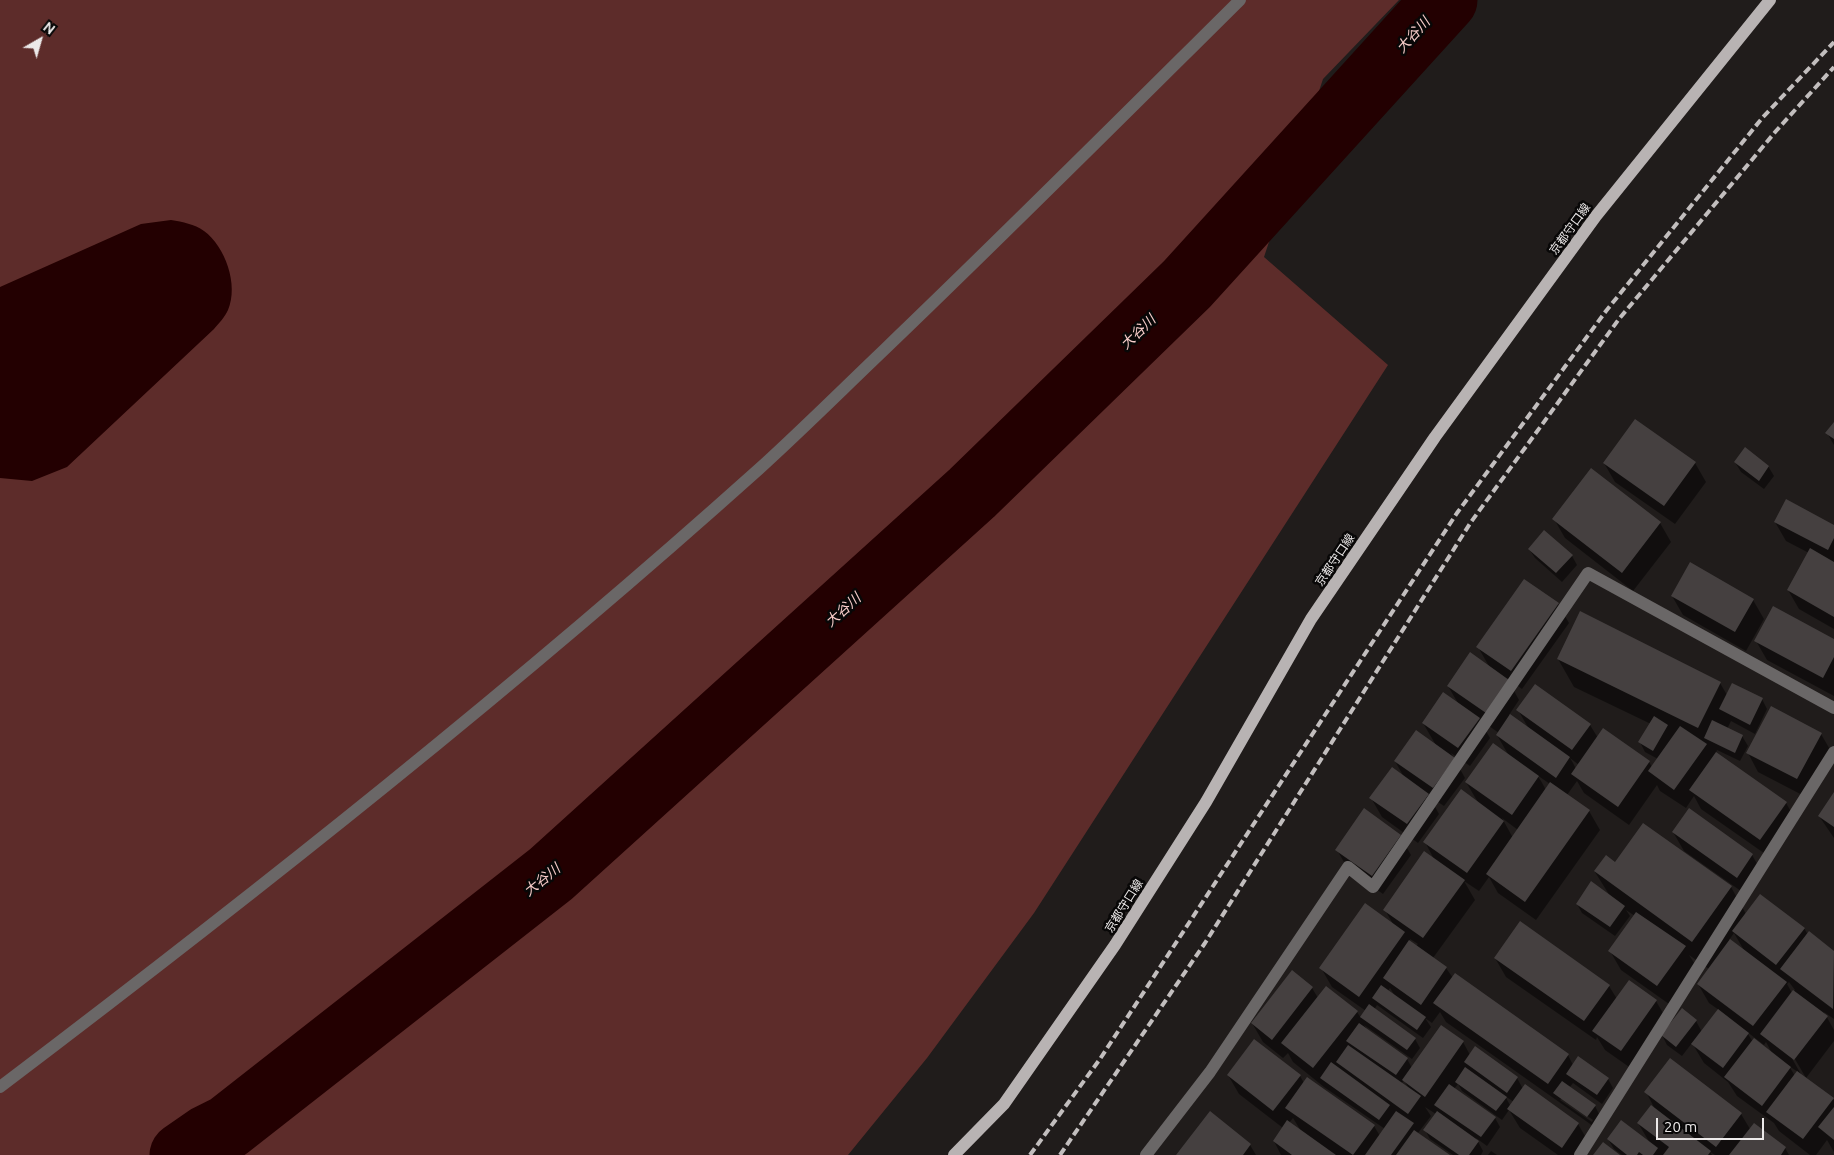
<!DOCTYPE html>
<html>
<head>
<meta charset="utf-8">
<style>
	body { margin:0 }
	#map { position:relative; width:1834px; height:1155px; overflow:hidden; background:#201c1b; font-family:Ubuntu,sans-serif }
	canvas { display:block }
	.north { position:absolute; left:15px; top:15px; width:50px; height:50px; -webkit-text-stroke:4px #080707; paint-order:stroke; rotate:38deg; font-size:14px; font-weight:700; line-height:20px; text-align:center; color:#ece9e9 }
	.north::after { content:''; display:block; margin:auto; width:18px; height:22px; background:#ece9e9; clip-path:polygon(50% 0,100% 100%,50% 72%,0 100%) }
	.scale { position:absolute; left:1656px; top:1118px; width:108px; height:22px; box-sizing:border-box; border:2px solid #ece9e9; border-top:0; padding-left:6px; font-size:15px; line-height:18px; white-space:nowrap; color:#ece9e9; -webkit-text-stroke:4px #080707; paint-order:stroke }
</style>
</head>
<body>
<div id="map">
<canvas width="1834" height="1155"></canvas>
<div class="north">N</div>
<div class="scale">20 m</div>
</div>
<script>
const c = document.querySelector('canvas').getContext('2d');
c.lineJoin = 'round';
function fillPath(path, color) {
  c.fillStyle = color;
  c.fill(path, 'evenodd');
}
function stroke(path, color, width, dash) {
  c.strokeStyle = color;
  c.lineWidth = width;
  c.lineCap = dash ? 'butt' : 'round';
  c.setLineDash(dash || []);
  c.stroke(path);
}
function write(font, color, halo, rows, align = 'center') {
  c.font = font + ' Ubuntu,"Noto Sans JP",sans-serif';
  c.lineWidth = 5;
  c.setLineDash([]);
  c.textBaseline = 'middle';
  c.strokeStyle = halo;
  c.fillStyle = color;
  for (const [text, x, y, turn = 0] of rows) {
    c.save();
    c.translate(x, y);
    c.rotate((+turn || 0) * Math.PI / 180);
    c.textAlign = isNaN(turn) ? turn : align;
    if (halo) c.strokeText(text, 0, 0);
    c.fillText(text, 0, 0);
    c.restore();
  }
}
fillPath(new Path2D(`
	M0,0H1399L1323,79L1264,257L1388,365L1034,913L927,1058L848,1155H0Z`), '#5d2c2a');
fillPath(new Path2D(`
	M171,220C183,222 194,224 204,231C225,246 239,285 228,310C225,317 219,323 214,329L67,467L32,481L0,478V287L141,224Z`), '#230001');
fillPath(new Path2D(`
	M1834,424V445L1827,433Z
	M1735,462L1768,466L1774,476L1764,489L1741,472Z
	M1604,463H1695L1706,482L1675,524L1615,482Z
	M1591,470L1660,523L1671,542L1633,591L1565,538L1554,519Z
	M1775,522L1834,526V629L1799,609L1788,590L1809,553L1786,541Z
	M1529,549L1572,556L1577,565L1562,582L1535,558Z
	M1525,581L1558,604L1569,623L1522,689L1507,678L1519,700L1509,715L1529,729L1518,710L1590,725L1598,738L1649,762L1652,767L1658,759L1645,752L1640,742L1651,724L1574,687L1558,659L1720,683L1727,695L1762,699L1767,709L1755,734L1731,721L1727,729L1742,736L1748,746L1740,761L1717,750L1716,753L1786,803L1797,822L1771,858L1701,809L1694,796L1686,808L1660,791L1657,785L1629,825L1584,793L1577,781L1567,795L1589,811L1600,830L1536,920L1498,893L1489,877L1479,891L1464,881L1475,900L1433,958L1446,968L1453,978L1568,1055L1573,1065L1608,1079L1613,1088L1602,1104L1573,1083L1569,1088L1595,1106L1600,1116L1593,1126L1446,1022L1440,1012L1432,1023L1425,1018L1431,1027L1423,1038L1377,1005L1374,1010L1415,1039L1420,1048L1412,1059L1364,1025L1368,1031L1407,1059L1412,1068L1463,1042L1470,1055L1517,1078L1523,1089L1525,1086L1578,1124L1589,1143L1581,1155H1558L1520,1128L1509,1110L1502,1120L1462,1091L1458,1084L1454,1089L1495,1118L1500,1127L1487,1146L1476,1138L1483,1151L1481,1155H1453L1430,1139L1425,1130L1436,1114L1425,1107L1431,1116L1418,1133L1447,1155H1281L1274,1141L1283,1128L1239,1094L1228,1075L1300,1076L1304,1083L1374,1126L1380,1136L1385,1129L1324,1087L1293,1062L1288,1053L1283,1058L1263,1042L1252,1023L1312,988L1318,998L1357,1012L1361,1018L1366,1011L1332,987L1321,968L1393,924L1385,910L1435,861L1425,842L1479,804L1466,782L1509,756L1497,735L1499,733L1479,719L1490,738L1470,766L1451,753L1465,778L1444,806L1429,796L1439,814L1418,843L1382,817L1371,798L1405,779L1395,761L1437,747L1423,723L1459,705L1448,686L1490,668L1478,647ZM1570,758L1579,765L1576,769L1573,763ZM1537,775L1550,784L1546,790L1541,781ZM1502,818L1518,830L1513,838ZM1410,939L1418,944L1416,946L1410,942ZM1390,988L1395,996L1388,991ZM1404,1080L1409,1089L1401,1084ZM1505,1096L1514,1102L1511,1107ZM1562,1098L1593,1120L1592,1122L1560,1100ZM1293,1118L1301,1131L1289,1123Z
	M1672,596L1753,600L1764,619L1746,651L1683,615Z
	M1756,641H1834V696L1767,660Z
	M1821,734L1832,753L1808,798L1758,772L1748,753Z
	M1834,794V838L1819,816Z
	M1673,832L1752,855L1763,874L1748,896L1684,851Z
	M1400,836L1411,855L1383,894L1348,869L1337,850Z
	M1616,863L1731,887L1746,914L1804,928L1808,935L1809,933L1834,952V1019L1824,1012L1834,1030V1041L1806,1078L1792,1054L1790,1055L1802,1076L1834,1100V1152L1827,1140L1816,1155H1810L1779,1131L1774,1123L1737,1096L1728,1082L1704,1063L1692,1043L1682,1056L1667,1045L1662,1035L1696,1021L1702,1032L1719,1010L1709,1003L1698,984L1709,969L1689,955L1696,966L1669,1004L1621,970L1610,951L1635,916L1626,910L1630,916L1615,936L1582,913L1577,904L1610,896L1595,872ZM1734,933L1745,952L1729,940ZM1789,982L1795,990L1792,993L1787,984ZM1746,1031L1764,1045L1766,1042L1773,1055L1753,1042ZM1789,1066L1798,1072L1795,1076Z
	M1495,958L1609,986L1617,999L1656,1001L1667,1020L1632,1069L1605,1050L1597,1037L1596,1040L1506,977Z
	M1646,1092L1741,1114L1750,1129L1754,1124L1785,1148L1789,1155H1715L1710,1152L1712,1155H1622L1614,1149L1608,1139L1650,1143L1638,1123L1656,1111Z
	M1250,1145L1256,1155H1177Z
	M1491,1151L1497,1155H1488Z`), '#0007');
stroke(new Path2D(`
	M182,1155L208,1137L228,1127L551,874L972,493L1187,284L1445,0`), '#230001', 65);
fillPath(new Path2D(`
	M1635,419L1696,462L1664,506L1603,463Z
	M1834,422V439L1825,433Z
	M1745,447L1769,466L1759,481L1734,462Z
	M1591,468L1661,522L1622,573L1552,519Z
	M1786,499L1834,525V538L1828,550L1774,522Z
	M1544,530L1573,555L1556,573L1528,549Z
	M1810,548L1834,562V617L1787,590Z
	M1690,562L1754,599L1735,632L1671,596Z
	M1524,579L1559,603L1511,671L1476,647Z
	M1773,606L1834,639V657L1823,678L1754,641Z
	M1580,611L1721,682L1698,728L1557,659Z
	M1470,652L1509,680L1486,713L1447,686Z
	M1732,683L1763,698L1750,725L1719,709Z
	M1535,684L1591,724L1572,750L1516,710Z
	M1443,692L1480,718L1458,748L1422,723Z
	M1771,706L1822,733L1797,779L1746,753Z
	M1510,714L1570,757L1556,778L1496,735Z
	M1654,716L1668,725L1653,751L1638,742Z
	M1712,720L1743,735L1735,753L1704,738Z
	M1680,726L1707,744L1674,790L1648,771Z
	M1603,728L1650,761L1618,807L1571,774Z
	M1416,730L1455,758L1433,788L1394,761Z
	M1493,743L1539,776L1512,815L1465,782Z
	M1716,752L1787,802L1760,840L1689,790Z
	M1392,767L1429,794L1407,824L1369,798Z
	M1550,782L1590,810L1525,902L1486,874Z
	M1461,789L1504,821L1467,873L1423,842Z
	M1834,792V827L1818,816Z
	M1364,808L1401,835L1372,876L1335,850Z
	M1689,808L1753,854L1737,878L1672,832Z
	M1643,823L1732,886L1692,942L1594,871L1606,855L1615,862Z
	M1424,851L1465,880L1423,938L1383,910Z
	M1591,881L1625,906L1610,927L1576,904Z
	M1760,894L1805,928L1776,965L1732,931Z
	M1365,903L1405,932L1359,997L1319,968Z
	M1636,912L1686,946L1657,986L1608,951Z
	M1520,921L1610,985L1584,1021L1494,958Z
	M1809,931L1834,951L1833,1009L1780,969Z
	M1730,939L1787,982L1753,1026L1697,984Z
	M1409,940L1447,967L1421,1005L1383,978Z
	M1292,970L1313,987L1272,1040L1251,1023Z
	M1455,973L1569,1054L1548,1084L1433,1003Z
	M1629,980L1657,1000L1621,1051L1592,1031Z
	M1381,985L1426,1017L1417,1030L1372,998Z
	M1326,986L1358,1011L1313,1068L1281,1043Z
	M1793,990L1828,1016L1794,1060L1760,1034Z
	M1369,1004L1416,1038L1407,1050L1360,1017Z
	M1682,1008L1697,1020L1676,1047L1661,1035Z
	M1718,1009L1749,1033L1723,1068L1691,1044Z
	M1359,1023L1408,1058L1396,1075L1346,1041Z
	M1441,1025L1464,1041L1425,1097L1402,1080Z
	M1754,1038L1791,1067L1762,1106L1724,1077Z
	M1254,1039L1301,1075L1273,1111L1227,1075Z
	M1348,1045L1421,1096L1408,1114L1336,1062Z
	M1475,1046L1518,1077L1507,1093L1464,1062Z
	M1578,1056L1609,1078L1597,1095L1566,1074Z
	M1670,1058L1742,1113L1716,1147L1644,1092Z
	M1331,1062L1390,1105L1379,1120L1320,1078Z
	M1465,1067L1507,1097L1496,1111L1455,1082Z
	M1797,1071L1834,1098L1803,1139L1766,1112Z
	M1307,1077L1375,1125L1353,1155L1285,1108Z
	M1562,1081L1596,1105L1587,1117L1553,1093Z
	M1449,1084L1496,1117L1481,1137L1434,1105Z
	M1525,1084L1579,1123L1562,1148L1507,1109Z
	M1651,1105L1711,1151L1708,1155H1663L1669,1147L1637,1123Z
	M1834,1107V1140L1818,1127Z
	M1210,1111L1251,1144L1243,1155H1176Z
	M1396,1111L1414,1123L1391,1155H1365Z
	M1437,1111L1479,1141L1469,1155H1459L1423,1130Z
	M1287,1120L1336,1155H1292L1273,1141Z
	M1621,1120L1658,1148L1653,1155H1643L1639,1152L1637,1155H1627L1607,1139Z
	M1754,1123L1786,1147L1781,1155H1729Z
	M1414,1130L1450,1155H1396Z
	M1603,1142L1620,1155H1593Z`), '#454040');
stroke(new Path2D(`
	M0,1087C260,890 516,687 759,469C802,430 843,389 885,349C1005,234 1122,117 1240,0
	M1146,1155L1210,1072L1348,867L1373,887L1588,573L1834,708
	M1580,1155L1834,752`), '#6a6767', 12);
stroke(new Path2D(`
	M954,1155L1004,1104L1115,945L1206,802L1311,619L1435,437L1596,216L1770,0`), '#b8b3b3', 12);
stroke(new Path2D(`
	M1030,1155L1100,1059L1457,513L1606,311L1763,117L1834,42
	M1060,1155L1205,943L1471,522L1619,319L1776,131L1834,67`), '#c2bebe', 4, [8, 4]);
write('12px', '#ece9e9', '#080707', [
	["京都守口線",1570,229,-54],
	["京都守口線",1335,560,-56],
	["京都守口線",1124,906,-58]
]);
write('italic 14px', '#f8cdca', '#080707', [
	["大谷川",1413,35,-48],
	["大谷川",1138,332,-44],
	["大谷川",843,610,-42],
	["大谷川",542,880,-39]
]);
</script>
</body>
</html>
